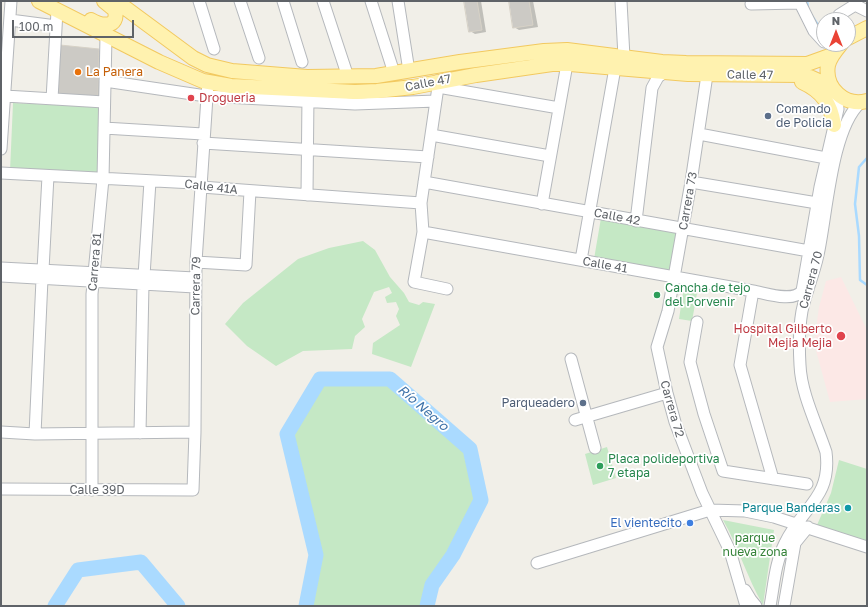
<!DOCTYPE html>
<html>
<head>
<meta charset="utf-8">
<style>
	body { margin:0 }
	#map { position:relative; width:868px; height:607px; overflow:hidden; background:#f1efe8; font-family:"Golos Text",sans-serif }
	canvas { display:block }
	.frame { position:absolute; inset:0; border:2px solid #5f6368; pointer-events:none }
	.north { position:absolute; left:816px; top:12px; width:40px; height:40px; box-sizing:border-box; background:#fff; border:1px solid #bfc1c3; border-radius:50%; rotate:0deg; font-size:11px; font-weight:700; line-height:16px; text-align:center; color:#5f6368 }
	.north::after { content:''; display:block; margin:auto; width:14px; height:18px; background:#ea4335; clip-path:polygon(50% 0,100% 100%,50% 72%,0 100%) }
	.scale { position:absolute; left:12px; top:20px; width:122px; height:18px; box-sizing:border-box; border:2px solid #5f6368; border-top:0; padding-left:5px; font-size:12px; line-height:14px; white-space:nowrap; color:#5f6368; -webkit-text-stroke:3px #fff; paint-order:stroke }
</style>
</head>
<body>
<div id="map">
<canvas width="868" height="607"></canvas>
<div class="frame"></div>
<div class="north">N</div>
<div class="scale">100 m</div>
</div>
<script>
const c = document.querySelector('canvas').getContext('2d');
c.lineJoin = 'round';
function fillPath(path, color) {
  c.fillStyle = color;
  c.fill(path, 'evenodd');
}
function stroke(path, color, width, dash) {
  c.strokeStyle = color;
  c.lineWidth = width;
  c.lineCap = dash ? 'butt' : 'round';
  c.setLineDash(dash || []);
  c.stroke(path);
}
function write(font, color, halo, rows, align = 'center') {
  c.font = font + ' "Golos Text",sans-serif';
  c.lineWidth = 3.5;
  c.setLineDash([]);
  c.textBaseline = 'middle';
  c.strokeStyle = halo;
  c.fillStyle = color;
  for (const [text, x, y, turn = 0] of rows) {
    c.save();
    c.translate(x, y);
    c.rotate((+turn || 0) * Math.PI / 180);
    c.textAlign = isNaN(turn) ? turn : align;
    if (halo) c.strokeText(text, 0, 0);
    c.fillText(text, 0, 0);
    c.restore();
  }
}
fillPath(new Path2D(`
	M841,277L867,330V399L830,402L814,343L819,307L826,281Z`), '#fce8e6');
fillPath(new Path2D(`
	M13,103L101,107L98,175L10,171Z
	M601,218L677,232L669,273L594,259Z
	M363,241L375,250L390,277L404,293L409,302L419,305L423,302L435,304L411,367L372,354L373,343L400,325L396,316L399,309L396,302L387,303L385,297L392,293L389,287L374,292L362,319L365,327L355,336L352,349L303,351L276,366L247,346L225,324L243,303L298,259L329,248Z
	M684,286L698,288L692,321L679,319Z
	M320,379H390L470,449L481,500L453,555L432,585L427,606H306L316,555L287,434Z
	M607,447L616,478L593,485L585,454Z
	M839,460L867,469V541L817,525L831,493Z
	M723,520L774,530L763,605C747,578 739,548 723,520Z`), '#c5e8c5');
fillPath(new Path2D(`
	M465,1H481L486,32L475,34L470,31Z
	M510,1H533L538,27L519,30L514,27Z
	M99,50L104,53L103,99L63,98Z
	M189,96H195V101L189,100Z`), '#0003');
stroke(new Path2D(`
	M807,1L808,8
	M812,16L824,34
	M867,158L859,167L855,204L859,236L860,280L867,285`), '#aadaff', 2.5);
stroke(new Path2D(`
	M55,606L78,570L141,562L178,606
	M306,606L316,555L287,434L320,379H390L470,449L481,500L453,555L432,585L427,606`), '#aadaff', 15);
const building = new Path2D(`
	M464,1H477L482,30L469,32Z
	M509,1H529L533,25L513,28Z
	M60,45L99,49L98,96H56Z`);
fillPath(building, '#cccac5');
stroke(building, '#d6d1c6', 1);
const minor = new Path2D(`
	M199,1L214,49
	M240,1L259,58
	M283,1L302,62
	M323,1L348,77
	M371,1L394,73
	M398,1L409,71
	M621,1L624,57
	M751,4L800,3L814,31L824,42
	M855,5L867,11
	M10,20L56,26
	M838,20L839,15L855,5L857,1
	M707,75L691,182L668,311L657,347L667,393L675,422L702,493L730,551L746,606
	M105,81L206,96L355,104L436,101
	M437,81L438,87L421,203L423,232L414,282L447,289
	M438,87L559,108
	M5,96L104,102
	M52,99L57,11
	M104,128L203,134
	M699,134L826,158
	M431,135L550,156
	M203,143L428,157
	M1,149L11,1
	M1,173L194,183L201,187L421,203
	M424,182L809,251
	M691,182L817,203
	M307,195L308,95
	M542,204L567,64
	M636,221L652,88L658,77L665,72
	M423,232L753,291C765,293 793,303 802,291L820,187L838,109L836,92
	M581,260L615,68
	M196,262L246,265L250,191
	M1,268L195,278
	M43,270L48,176
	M1,276L195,287
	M144,276L150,181
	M753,291L740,365L773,479
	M697,322L690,362L704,414L723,471L807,484
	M571,359L595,448
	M575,420L667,393
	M1,432L35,434L195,432
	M140,433L143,284
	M35,434L42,279
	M1,489L193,490L195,432L196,262L208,82
	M92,490V294L103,179L106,36
	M537,563L710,510L745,511L774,517L867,547
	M745,590L751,600L756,606
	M770,606C774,585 775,563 785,543C802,507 832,498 826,452C817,425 801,393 800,365C799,348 799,328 802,311C806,292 814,274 818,255C827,215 831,130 860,103
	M784,606L795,543L808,527`);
const major = new Path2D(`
	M39,1L159,62L203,81L231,86L355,92L377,91L413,87L476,75L552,64H570L688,74L801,75L810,77L832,87
	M116,1L193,58L207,65L232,71L307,77L376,76L460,62L544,51L567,50L662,62L686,63L807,64L832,55
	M91,20C101,26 119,29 115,10L104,1
	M848,38L867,28
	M841,44C836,50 830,57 828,65C824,88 845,107 867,101
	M802,82C822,91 831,104 834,125`);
stroke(minor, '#b5b8bc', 13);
stroke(major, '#f2c960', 16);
stroke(minor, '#fff', 11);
stroke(major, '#fff2af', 14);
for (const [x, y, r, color] of [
	[78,72,4,"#e8710a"],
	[191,98,4,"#e0444e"],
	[768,116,4,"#5c6f8a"],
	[657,295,4,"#2e9e5b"],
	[841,336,5,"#e0444e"],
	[583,403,4,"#5c6f8a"],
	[600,466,4,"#2e9e5b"],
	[848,508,4,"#0f9aa8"],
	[690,523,4,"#3f7fe0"]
]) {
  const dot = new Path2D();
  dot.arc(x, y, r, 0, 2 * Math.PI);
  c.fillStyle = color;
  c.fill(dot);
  stroke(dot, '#fff', 1.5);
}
write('12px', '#c56008', '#fff', [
	["La Panera",86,72]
], 'left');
write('12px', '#5f6368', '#fff', [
	["Calle 47",750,75,1],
	["Calle 47",428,83,-11],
	["Calle 41A",211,187,7],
	["Carrera 73",688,201,-80],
	["Calle 42",617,217,11],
	["Carrera 81",95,262,-85],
	["Calle 41",605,265,10],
	["Carrera 70",811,280,-75],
	["Carrera 79",196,286,-89],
	["Carrera 72",672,409,74],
	["Calle 39D",97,490]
]);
write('12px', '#be3a42', '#fff', [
	["Drogueria",199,98],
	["Hospital Gilberto",832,329,"right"],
	["Mejia Mejia",832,343,"right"]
], 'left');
write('12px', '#4e5e75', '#fff', [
	["Comando",776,109],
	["de Policia",776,123],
	["Parqueadero",575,403,"right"]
], 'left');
write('12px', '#27864d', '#fff', [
	["Cancha de tejo",665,288],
	["del Porvenir",665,302],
	["Placa polideportiva",608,459],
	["7 etapa",608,473]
], 'left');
write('12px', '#0d838f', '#fff', [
	["Parque Banderas",840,508]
], 'right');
write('12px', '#366cbe', '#fff', [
	["El vientecito",682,523]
], 'right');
write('12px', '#348238', '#fff', [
	["parque",755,538],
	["nueva zona",755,552]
]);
write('italic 13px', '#4174aa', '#fff', [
	["Río Negro",423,408,41]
]);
</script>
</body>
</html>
